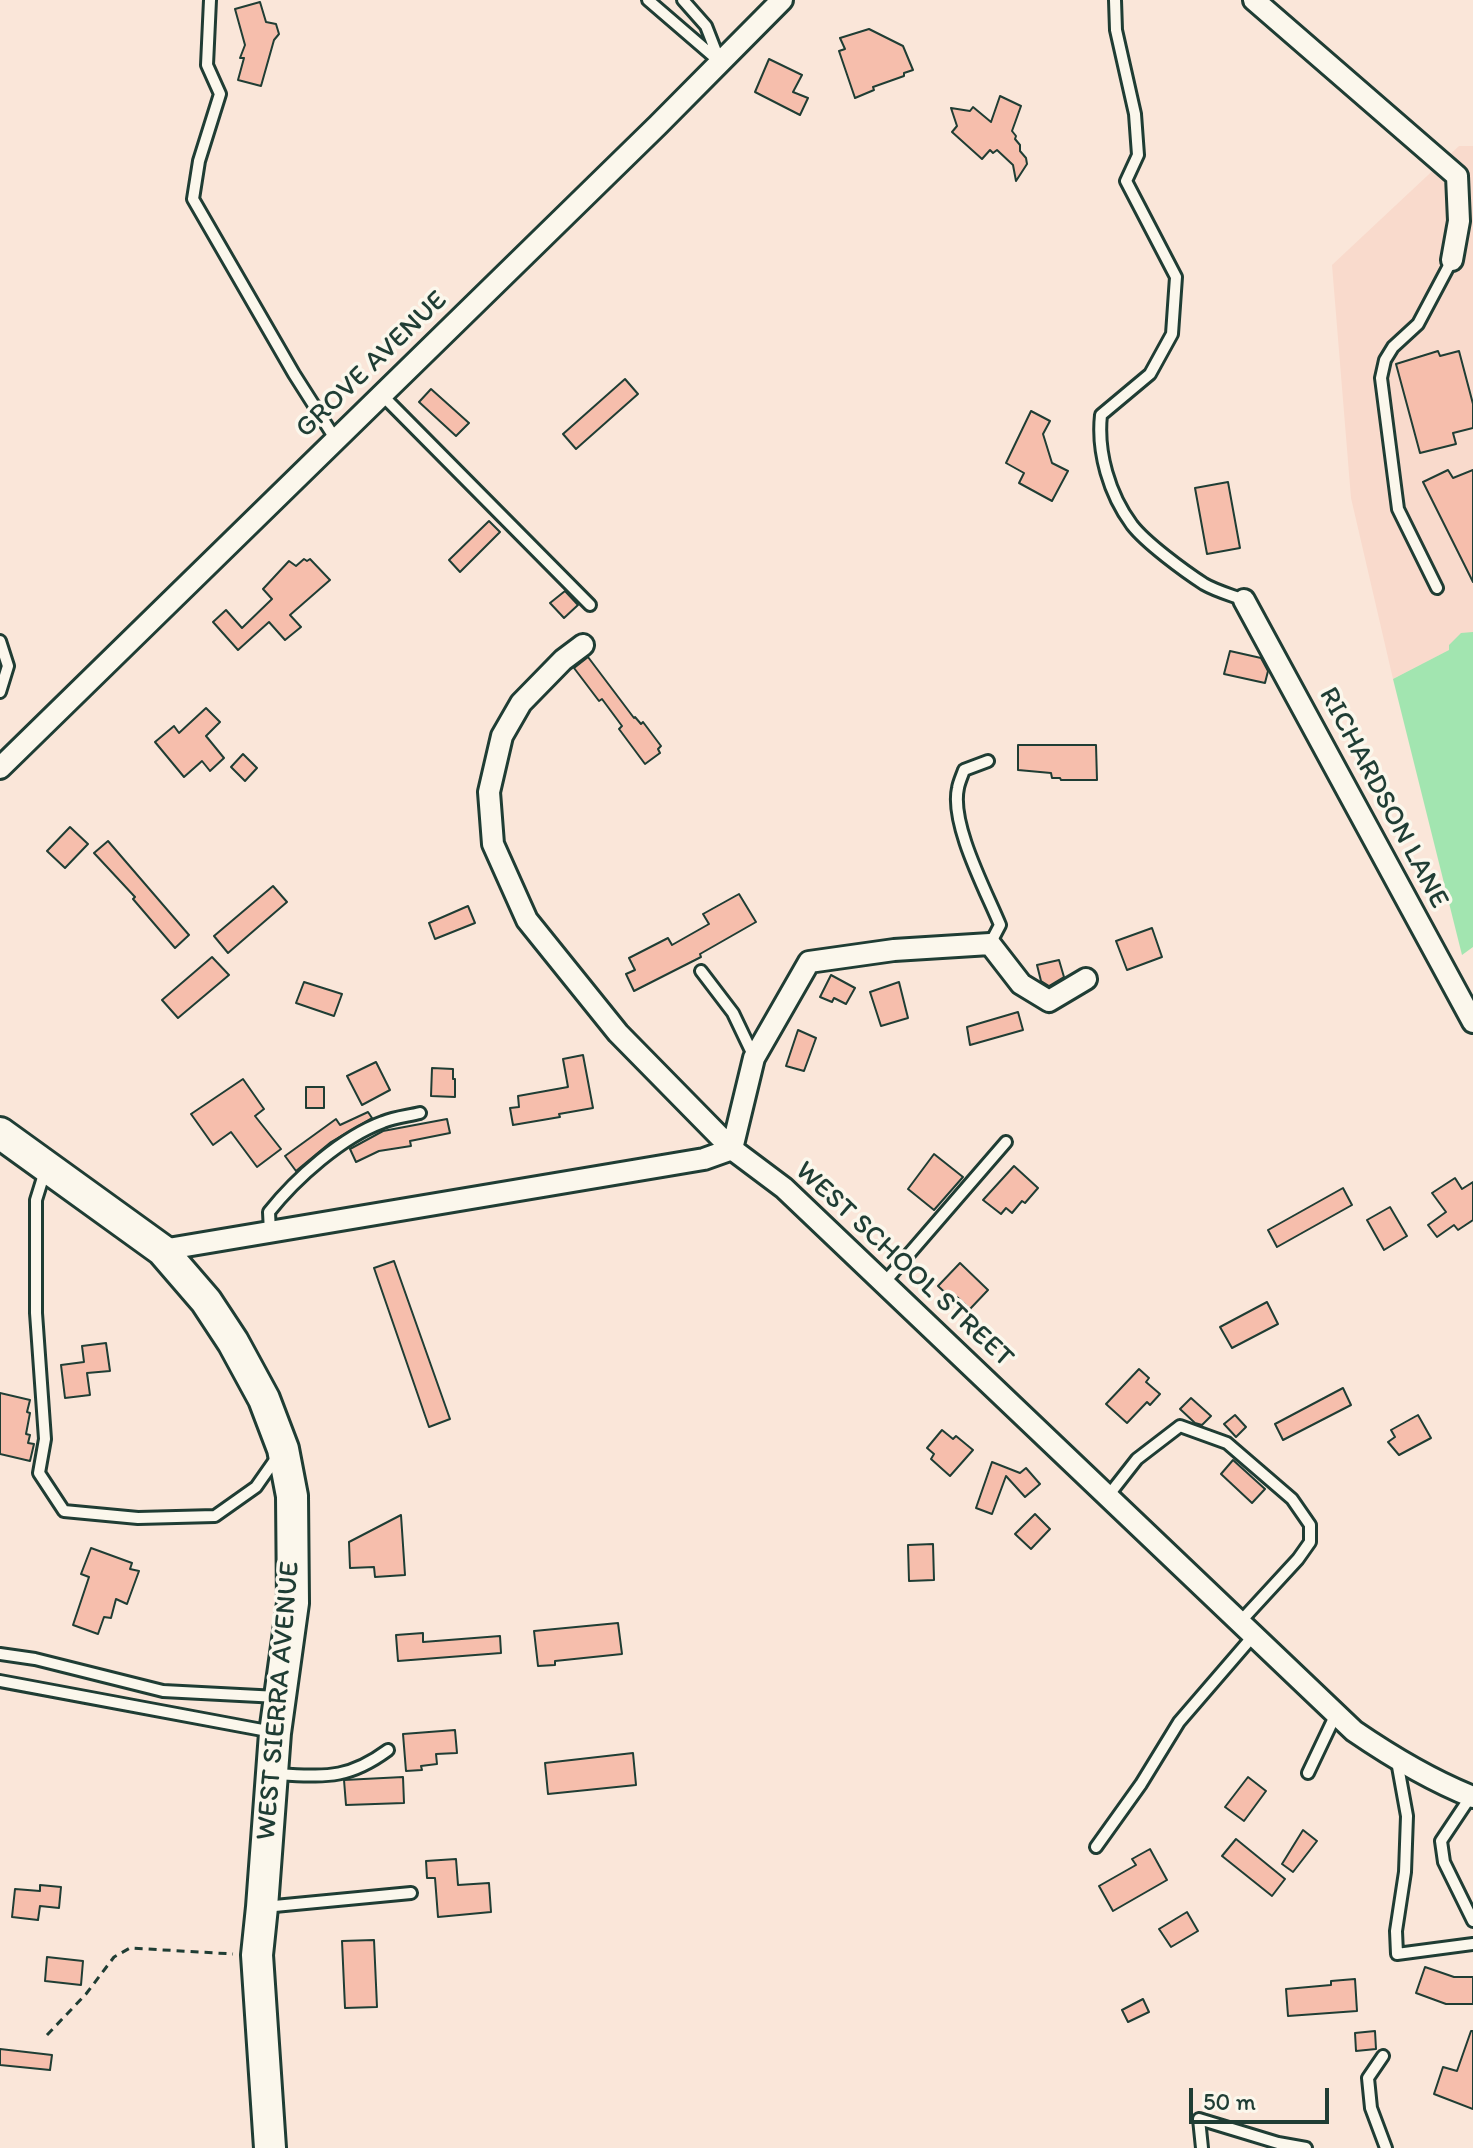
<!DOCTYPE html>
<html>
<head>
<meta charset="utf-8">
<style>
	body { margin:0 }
	#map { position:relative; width:1473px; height:2148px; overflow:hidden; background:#fae6d9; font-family:Itim,sans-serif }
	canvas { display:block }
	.scale { position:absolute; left:1189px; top:2088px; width:140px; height:36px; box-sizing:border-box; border:4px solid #1f3d34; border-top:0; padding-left:10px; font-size:24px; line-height:28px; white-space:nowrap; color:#1f3d34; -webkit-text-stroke:6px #fbf7ec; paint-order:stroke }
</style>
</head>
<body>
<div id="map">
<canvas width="1473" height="2148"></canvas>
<div class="scale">50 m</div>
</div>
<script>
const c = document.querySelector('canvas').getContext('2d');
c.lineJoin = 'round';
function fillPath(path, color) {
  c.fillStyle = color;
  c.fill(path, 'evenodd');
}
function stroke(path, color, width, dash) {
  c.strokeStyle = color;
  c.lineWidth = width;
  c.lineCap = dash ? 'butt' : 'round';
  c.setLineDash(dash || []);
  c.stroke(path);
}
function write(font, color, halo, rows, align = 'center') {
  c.font = font + ' Itim,sans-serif';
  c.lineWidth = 7;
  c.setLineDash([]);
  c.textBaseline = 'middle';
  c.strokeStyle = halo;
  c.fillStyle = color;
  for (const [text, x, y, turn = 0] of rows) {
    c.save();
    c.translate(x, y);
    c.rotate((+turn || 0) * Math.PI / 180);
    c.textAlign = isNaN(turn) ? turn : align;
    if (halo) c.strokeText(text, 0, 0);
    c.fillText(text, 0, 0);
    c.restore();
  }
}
fillPath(new Path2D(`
	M1459,146H1473V638L1393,679L1351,498L1332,265Z`), '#f9dacc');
fillPath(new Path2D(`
	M1473,632V947L1462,955L1393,679L1449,650V645L1461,633Z`), '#a2e5b0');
const building = new Path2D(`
	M260,2L266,22L276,24L279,34L274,40L261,86L238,80L244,58H240L245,45L235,9Z
	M869,29L903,46L913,70L904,73V76L873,87L874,90L855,98L839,51L845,49L840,38Z
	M769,59L802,75L793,92L808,98L800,115L755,92Z
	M1000,96L1021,106L1012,131L1016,136L1015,139L1020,145V151L1026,158L1027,164L1016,181L1013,165L997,150L993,153L990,150L982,159L952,132L957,126L951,108L970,111L973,107L991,122Z
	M1438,351L1440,356L1459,351L1473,404V428L1453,433L1456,444L1420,453L1396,364Z
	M625,379L638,394L576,449L563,434Z
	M431,389L469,423L456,436L419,402Z
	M1031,411L1050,421L1043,434L1052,463L1068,471L1052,501L1019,483L1024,473L1006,463Z
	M1448,470L1453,478L1473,470V582L1423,482Z
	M1228,482L1240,548L1207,554L1195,488Z
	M489,521L500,532L460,572L449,560Z
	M304,559L307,561L310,559L330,580L290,615L301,627L285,640L269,622L238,650L213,622L226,610L242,628L272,599L263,589L289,561L296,566Z
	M565,591L578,605L564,618L550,603Z
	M1230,651L1261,658L1268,671L1265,683L1224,674Z
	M588,657L634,718L635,717L641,724L643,722L661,746L658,749L660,753L645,764L619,729L622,726L602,699L599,701L574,668Z
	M206,708L220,722L206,736L224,758L210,771L202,761L184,777L155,742L174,726L179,733Z
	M1018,745H1096L1097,780H1061L1060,778H1052L1051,773L1018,770Z
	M243,754L257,768L245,781L231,767Z
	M70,827L88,844L65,868L47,851Z
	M108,841L189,935L175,948L133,899L135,897L94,853Z
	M273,886L287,902L228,953L214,936Z
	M739,894L756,922L700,954L701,957L634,991L626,974L635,970L629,958L668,938L672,945L709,924L703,914Z
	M468,906L475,923L435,939L429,923Z
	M1152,928L1162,957L1127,970L1116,941Z
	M212,957L229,975L178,1018L162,1000Z
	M1059,960L1064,977L1049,986L1041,981L1037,965Z
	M831,975L855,988L846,1004L834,998L832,1002L820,997Z
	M304,982L342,994L334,1016L296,1003Z
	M899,982L908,1018L881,1026L870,992Z
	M1018,1012L1023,1030L970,1045L967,1027Z
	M798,1030L816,1038L804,1071L786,1066Z
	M583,1055L593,1108L559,1114L560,1117L513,1125L510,1108L519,1107L518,1096L568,1087L563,1059Z
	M376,1062L390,1090L362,1105L347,1076Z
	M432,1068L453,1069V1079H455V1097L431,1096Z
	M243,1079L264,1109L255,1116L281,1149L257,1167L231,1132L213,1145L191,1114Z
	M306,1087H324V1108H306Z
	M368,1112L372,1118L331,1142L296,1171L285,1156L336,1119L340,1125Z
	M447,1119L450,1133L410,1141L411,1146L379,1151L356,1162L350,1149L383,1131Z
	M934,1154L963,1177L934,1210L908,1189Z
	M1014,1166L1038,1188L1025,1203L1022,1201L1012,1213L1006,1208L1001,1214L983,1200Z
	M1455,1178L1462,1189L1473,1182V1220L1458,1230L1454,1225L1437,1237L1428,1225L1446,1212L1432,1193Z
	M1343,1188L1352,1205L1277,1247L1268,1230Z
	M1390,1207L1407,1236L1384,1250L1367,1220Z
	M394,1261L450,1419L429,1427L374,1268Z
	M960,1263L988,1290L970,1309L957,1297L953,1300L938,1286Z
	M1267,1302L1278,1324L1232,1348L1220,1327Z
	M106,1343L110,1371L87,1373L90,1395L65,1398L61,1365L84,1362L82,1346Z
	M1139,1369L1149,1378L1146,1382L1160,1394L1150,1405L1147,1402L1127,1423L1106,1404Z
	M1343,1388L1351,1405L1283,1440L1275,1424Z
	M0,1393L30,1400L27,1412L30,1413L26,1434L30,1435L28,1443L34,1444L30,1461L0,1454Z
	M1191,1398L1211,1416L1202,1425L1195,1423L1180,1409Z
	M1235,1415L1246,1427L1236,1437L1224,1424Z
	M1418,1415L1431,1438L1399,1455L1388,1442L1395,1437L1391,1430Z
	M942,1430L953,1439L956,1436L973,1450L950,1476L931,1459L934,1454L927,1448Z
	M1233,1460L1265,1489L1252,1503L1221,1474Z
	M992,1462L1020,1473L1026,1468L1040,1484L1025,1497L1006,1476L992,1514L976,1508Z
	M1035,1514L1050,1529L1031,1549L1015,1534Z
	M401,1515L405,1575L375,1577L374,1567L350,1568L349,1542Z
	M933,1544L934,1580L909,1581L908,1545Z
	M91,1548L132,1563L130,1569L139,1571L127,1604L116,1599L111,1618L104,1617L98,1634L73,1625L89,1577L81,1574Z
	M618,1623L622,1654L555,1661V1665L538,1666L534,1631Z
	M423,1633V1642L500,1636L501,1653L398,1661L396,1635Z
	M455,1730L457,1753L436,1754L437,1764L421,1766L422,1770L406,1771L403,1734Z
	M633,1753L636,1785L548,1794L545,1763Z
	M403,1777L404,1803L346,1805L344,1780Z
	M1248,1777L1266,1791L1244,1821L1225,1807Z
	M1303,1830L1317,1841L1293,1872L1282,1864Z
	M1236,1839L1285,1879L1272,1896L1222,1856Z
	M1150,1849L1167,1880L1113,1911L1099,1886L1136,1865L1132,1859Z
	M456,1859L458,1885L489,1883L491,1912L438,1917L435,1878H427L426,1861Z
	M40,1885L61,1887L59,1908L40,1906L38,1920L12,1917L15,1889L40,1891Z
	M1187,1912L1198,1931L1171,1947L1159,1929Z
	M374,1940L377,2007L345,2008L342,1941Z
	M47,1957L83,1961L81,1985L45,1981Z
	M1425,1967L1454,1977H1473V2004H1446L1416,1993Z
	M1355,1979L1357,2011L1288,2016L1286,1989L1331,1985V1981Z
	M1143,1999L1149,2012L1128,2022L1122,2010Z
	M1375,2031L1376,2049L1356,2051L1355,2033Z
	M1471,2031H1473V2109L1434,2094L1443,2067L1457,2071Z
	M0,2049L52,2055L50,2070L0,2065Z`);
fillPath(building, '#f6beac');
stroke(building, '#1f3d34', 2);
const lane = new Path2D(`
	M210,0L207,65L220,94L199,161L193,199L294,374L336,440
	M648,0L720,62L706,26L683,0
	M1115,0L1116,30L1135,114L1138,155L1126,181L1176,277L1172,334L1150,374L1101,415C1097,452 1109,494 1132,525C1146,543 1184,571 1204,584C1216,591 1231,595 1244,600
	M382,395L590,605
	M1437,588L1398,509L1381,378L1385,360L1393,347L1418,324L1452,260
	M0,641L8,666L0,692
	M988,761L964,770C962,776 959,782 958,788C950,824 986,891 1000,925L990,944
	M701,971L733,1013L754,1057
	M45,1171L36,1200V1313L45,1439L39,1473L64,1511L138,1518L215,1516L256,1487L277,1457
	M270,1232L269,1212C296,1178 342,1137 383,1122C395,1117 408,1116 420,1113
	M884,1283L1006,1142
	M1108,1496L1137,1459L1180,1426L1227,1443L1292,1499L1310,1525V1542L1298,1559L1240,1622
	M0,1654L35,1659L163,1691L278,1697
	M0,1681L273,1732
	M1397,1761L1407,1816L1405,1872L1396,1931L1397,1954L1473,1944
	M1308,1773L1336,1714
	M274,1774C323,1776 346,1781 388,1750
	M1471,1796L1441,1841L1444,1862L1473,1921
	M1096,1847L1141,1784L1179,1722L1254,1635
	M264,1907L411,1893
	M1383,2056L1368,2078L1371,2108L1386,2148
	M1202,2148L1199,2119L1278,2143L1306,2148`);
const street = new Path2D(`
	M1254,0L1457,176L1459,221L1452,260
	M1244,600L1473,1022
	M583,645L563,660L521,703L502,736L489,792L493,844L527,920L618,1033L732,1149L784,1188L1354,1731C1392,1757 1430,1780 1473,1797
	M0,768L658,125L782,0
	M732,1149L754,1058L809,962L894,950L990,944L1021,984L1049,1001L1086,979
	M162,1250L704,1159L732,1149`);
const secondary = new Path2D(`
	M0,1133L162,1250L206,1301L233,1342L264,1399L283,1449L292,1496L293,1603L275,1733L262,1907L257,1955L270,2148`);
stroke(lane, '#1f3d34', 16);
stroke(street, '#1f3d34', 26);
stroke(secondary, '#1f3d34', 36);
stroke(new Path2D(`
	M47,2035L86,1994L114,1957L130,1948L233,1954`), '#1f3d34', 3, [8, 6]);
stroke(lane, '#fbf7ec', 10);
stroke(street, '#fbf7ec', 20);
stroke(secondary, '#fbf7ec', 30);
write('28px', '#1f3d34', '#fbf7ec', [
	["GROVE AVENUE",372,365,-44],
	["RICHARDSON LANE",1383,798,62],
	["WEST SCHOOL STREET",904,1265,43],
	["WEST SIERRA AVENUE",279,1701,-85]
]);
</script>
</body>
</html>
